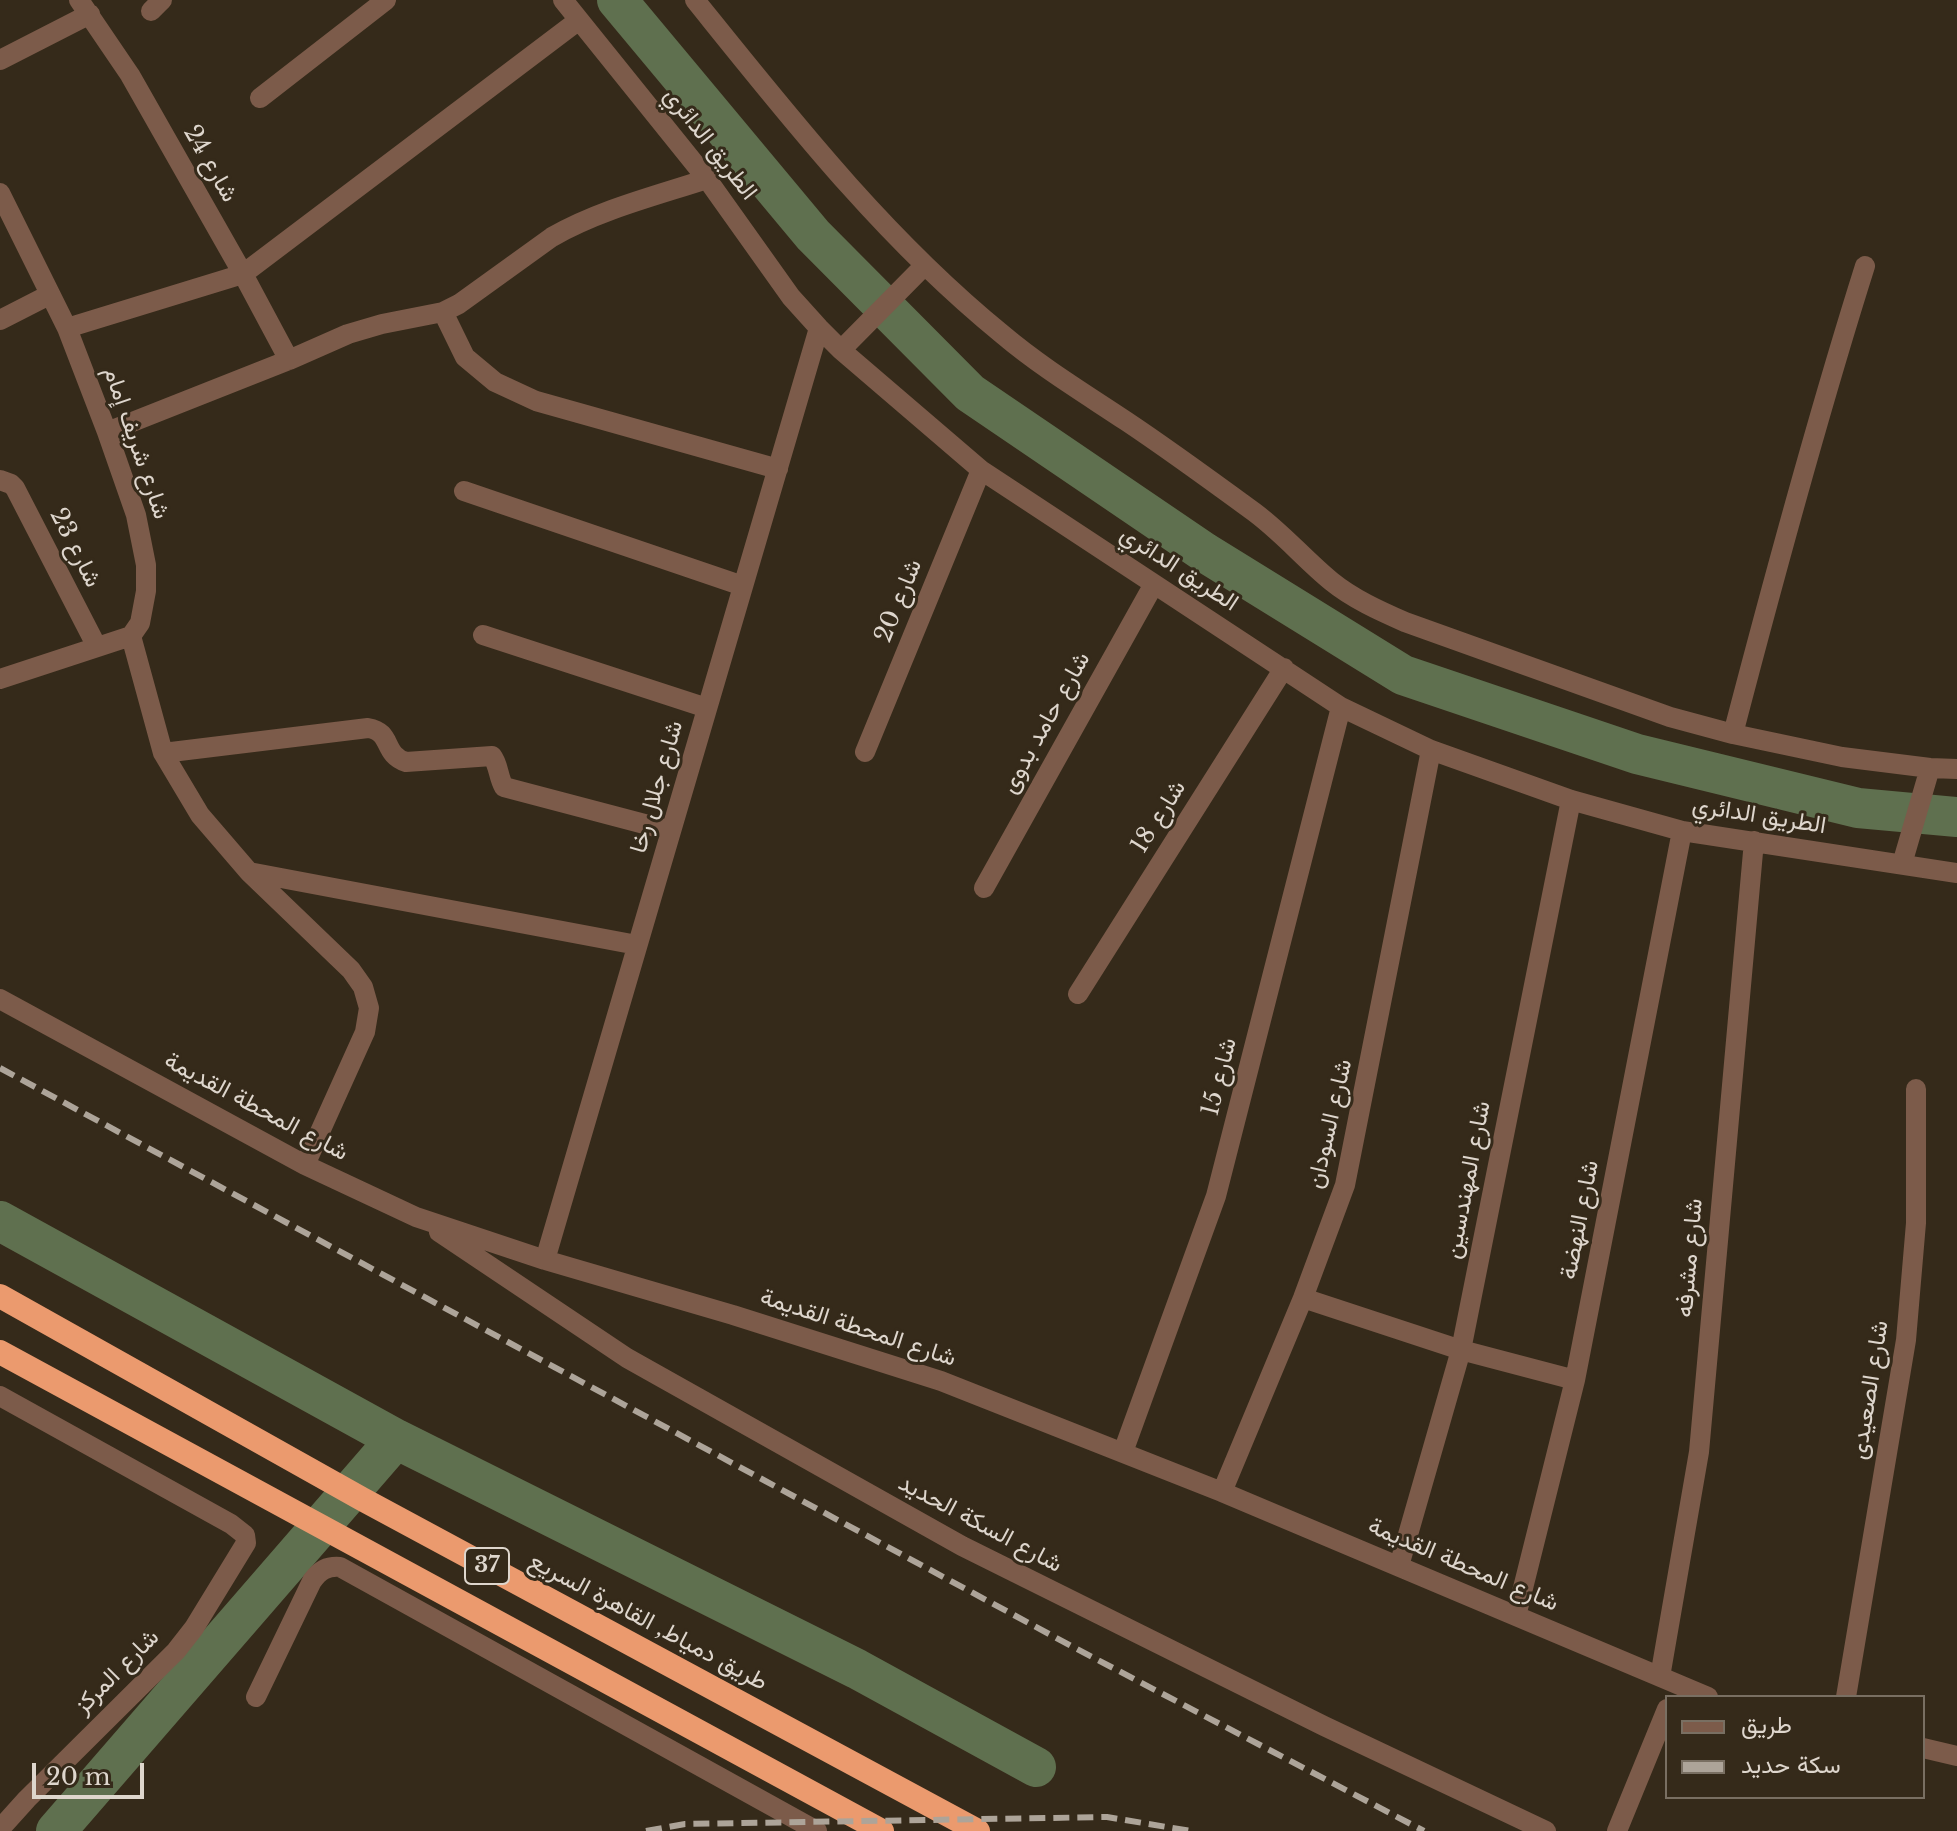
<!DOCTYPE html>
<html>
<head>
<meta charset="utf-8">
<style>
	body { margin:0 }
	#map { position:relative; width:1957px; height:1831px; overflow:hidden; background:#352a1a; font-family:"Libre Baskerville",Vazirmatn,serif }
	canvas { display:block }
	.legend { position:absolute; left:1665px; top:1695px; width:260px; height:104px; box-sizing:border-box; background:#352a1a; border:2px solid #796f62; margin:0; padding:10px 14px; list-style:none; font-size:24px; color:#ded6cd }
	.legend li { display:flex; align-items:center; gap:16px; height:40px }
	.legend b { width:40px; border:2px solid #796f62 }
	.scale { position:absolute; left:32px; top:1763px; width:112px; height:36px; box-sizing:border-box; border:4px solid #ded6cd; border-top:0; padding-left:10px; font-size:24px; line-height:28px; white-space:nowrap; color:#ded6cd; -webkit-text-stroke:6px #352a1a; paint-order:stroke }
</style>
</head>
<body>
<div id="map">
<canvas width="1957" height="1831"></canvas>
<ul class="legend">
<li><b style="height:10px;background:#7c5b4a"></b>طريق</li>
<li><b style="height:10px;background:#ada499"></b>سكة حديد</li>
</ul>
<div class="scale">20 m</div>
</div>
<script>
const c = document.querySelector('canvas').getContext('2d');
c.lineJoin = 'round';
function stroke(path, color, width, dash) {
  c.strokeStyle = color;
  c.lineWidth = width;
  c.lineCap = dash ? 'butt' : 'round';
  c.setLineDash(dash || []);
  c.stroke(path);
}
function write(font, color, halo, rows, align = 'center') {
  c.font = font + ' "Libre Baskerville",Vazirmatn,serif';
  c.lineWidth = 6;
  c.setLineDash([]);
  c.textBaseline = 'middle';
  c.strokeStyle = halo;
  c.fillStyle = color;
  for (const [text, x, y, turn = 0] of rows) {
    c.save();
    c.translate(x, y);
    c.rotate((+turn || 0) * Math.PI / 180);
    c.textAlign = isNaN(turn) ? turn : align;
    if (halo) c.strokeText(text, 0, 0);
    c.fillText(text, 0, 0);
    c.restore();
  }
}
stroke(new Path2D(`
	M617,0L813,235L970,393L1204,552L1403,675L1637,754L1858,808L1957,817
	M0,1221L396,1439L857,1669L1036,1767
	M56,1831L396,1439`), '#5f704f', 40);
stroke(new Path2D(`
	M79,0L130,75L243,274L289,360
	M563,0L707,179L791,297L819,328L841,350L981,470L1341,707L1431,750L1571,800L1682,831L1957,873
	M695,0C790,118 884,238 1002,334C1041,367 1084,393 1126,421C1168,449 1209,479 1250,509C1280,530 1303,558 1331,581C1353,599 1380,611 1405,622L1670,717L1733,734L1842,757L1930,768L1957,769
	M151,11L162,0
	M0,60L90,14
	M260,98L386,0
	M0,193L67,328L107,432L136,515L146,565V591L140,623L131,636L0,679
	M443,312L465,357L495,382L536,401L778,469
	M0,320L49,295
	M67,328L243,274L579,20
	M841,350L925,265
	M107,432L289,360L348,334L382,324L443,312L459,304L552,237C599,210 655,196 707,179
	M0,480L11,484L15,488L97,647
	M464,491L743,586
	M483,635L707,708
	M131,636L163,753L200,815L249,872L351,970L363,987L369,1008L365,1032L305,1165
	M1733,734C1774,577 1816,421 1865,266
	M865,752L981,470
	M163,753L368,728C393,732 382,754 406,762L492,756C499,765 498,777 504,787L671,831
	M1902,864L1930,768
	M249,872L637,945
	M984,888L1154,584
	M1078,994L1284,668
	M0,999L305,1165L416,1217L545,1260L733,1315L941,1381L1222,1492L1708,1697
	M439,1232L627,1358L962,1546L1324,1726L1546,1831
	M545,1260L819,328
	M1303,1298L1461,1350L1575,1380
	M0,1396L231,1524L245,1535L246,1543L194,1628L176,1651L27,1799L0,1829
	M1123,1452L1216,1196L1341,707
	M1222,1492L1303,1298L1345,1185L1431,750
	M1399,1566L1461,1350L1571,800
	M1516,1616L1575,1380L1682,831
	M1660,1677L1699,1452L1754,841
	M256,1697L312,1581C320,1570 327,1566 340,1567L817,1831
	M1846,1697L1906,1340L1916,1223V1089
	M1923,1748L1957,1756
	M1617,1831L1667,1709`), '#7c5b4a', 20);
stroke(new Path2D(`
	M0,1296L362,1499L978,1831
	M0,1352L882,1831`), '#eb9a6e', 24);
stroke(new Path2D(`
	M0,1068L1075,1648L1424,1831
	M646,1831L685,1824L1107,1817L1191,1831`), '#ada499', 6, [16, 8]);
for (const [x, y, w] of [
	[487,1566,44]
]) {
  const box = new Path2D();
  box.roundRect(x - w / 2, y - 18, w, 36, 6);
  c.fillStyle = '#352a1a';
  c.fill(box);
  stroke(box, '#ded6cd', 2);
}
write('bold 22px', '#ded6cd', null, [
	["37",487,1566]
]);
write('24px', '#ded6cd', '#352a1a', [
	["الطريق الدائري",710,144,52],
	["شارع 24",210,164,60],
	["شارع شريف إمام",136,443,71],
	["شارع 23",75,548,63],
	["الطريق الدائري",1179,569,33],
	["شارع 20",899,601,-68],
	["شارع حامد بدوى",1046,723,-61],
	["شارع جلال رخا",657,787,-74],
	["الطريق الدائري",1759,816,9],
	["شارع 18",1159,817,-58],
	["شارع 15",1220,1077,-76],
	["شارع المحطة القديمة",256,1107,28],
	["شارع السودان",1330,1124,-77],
	["شارع المهندسين",1468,1180,-79],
	["شارع النهضة",1580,1220,-79],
	["شارع مشرفه",1690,1258,-85],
	["شارع المحطة القديمة",858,1328,18],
	["شارع الصعيدى",1870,1390,-81],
	["شارع السكة الحديد",980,1524,28],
	["شارع المحطة القديمة",1463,1565,23],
	["طريق دمياط, القاهرة السريع",648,1622,28],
	["شارع المركز",117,1672,-45]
]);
</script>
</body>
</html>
